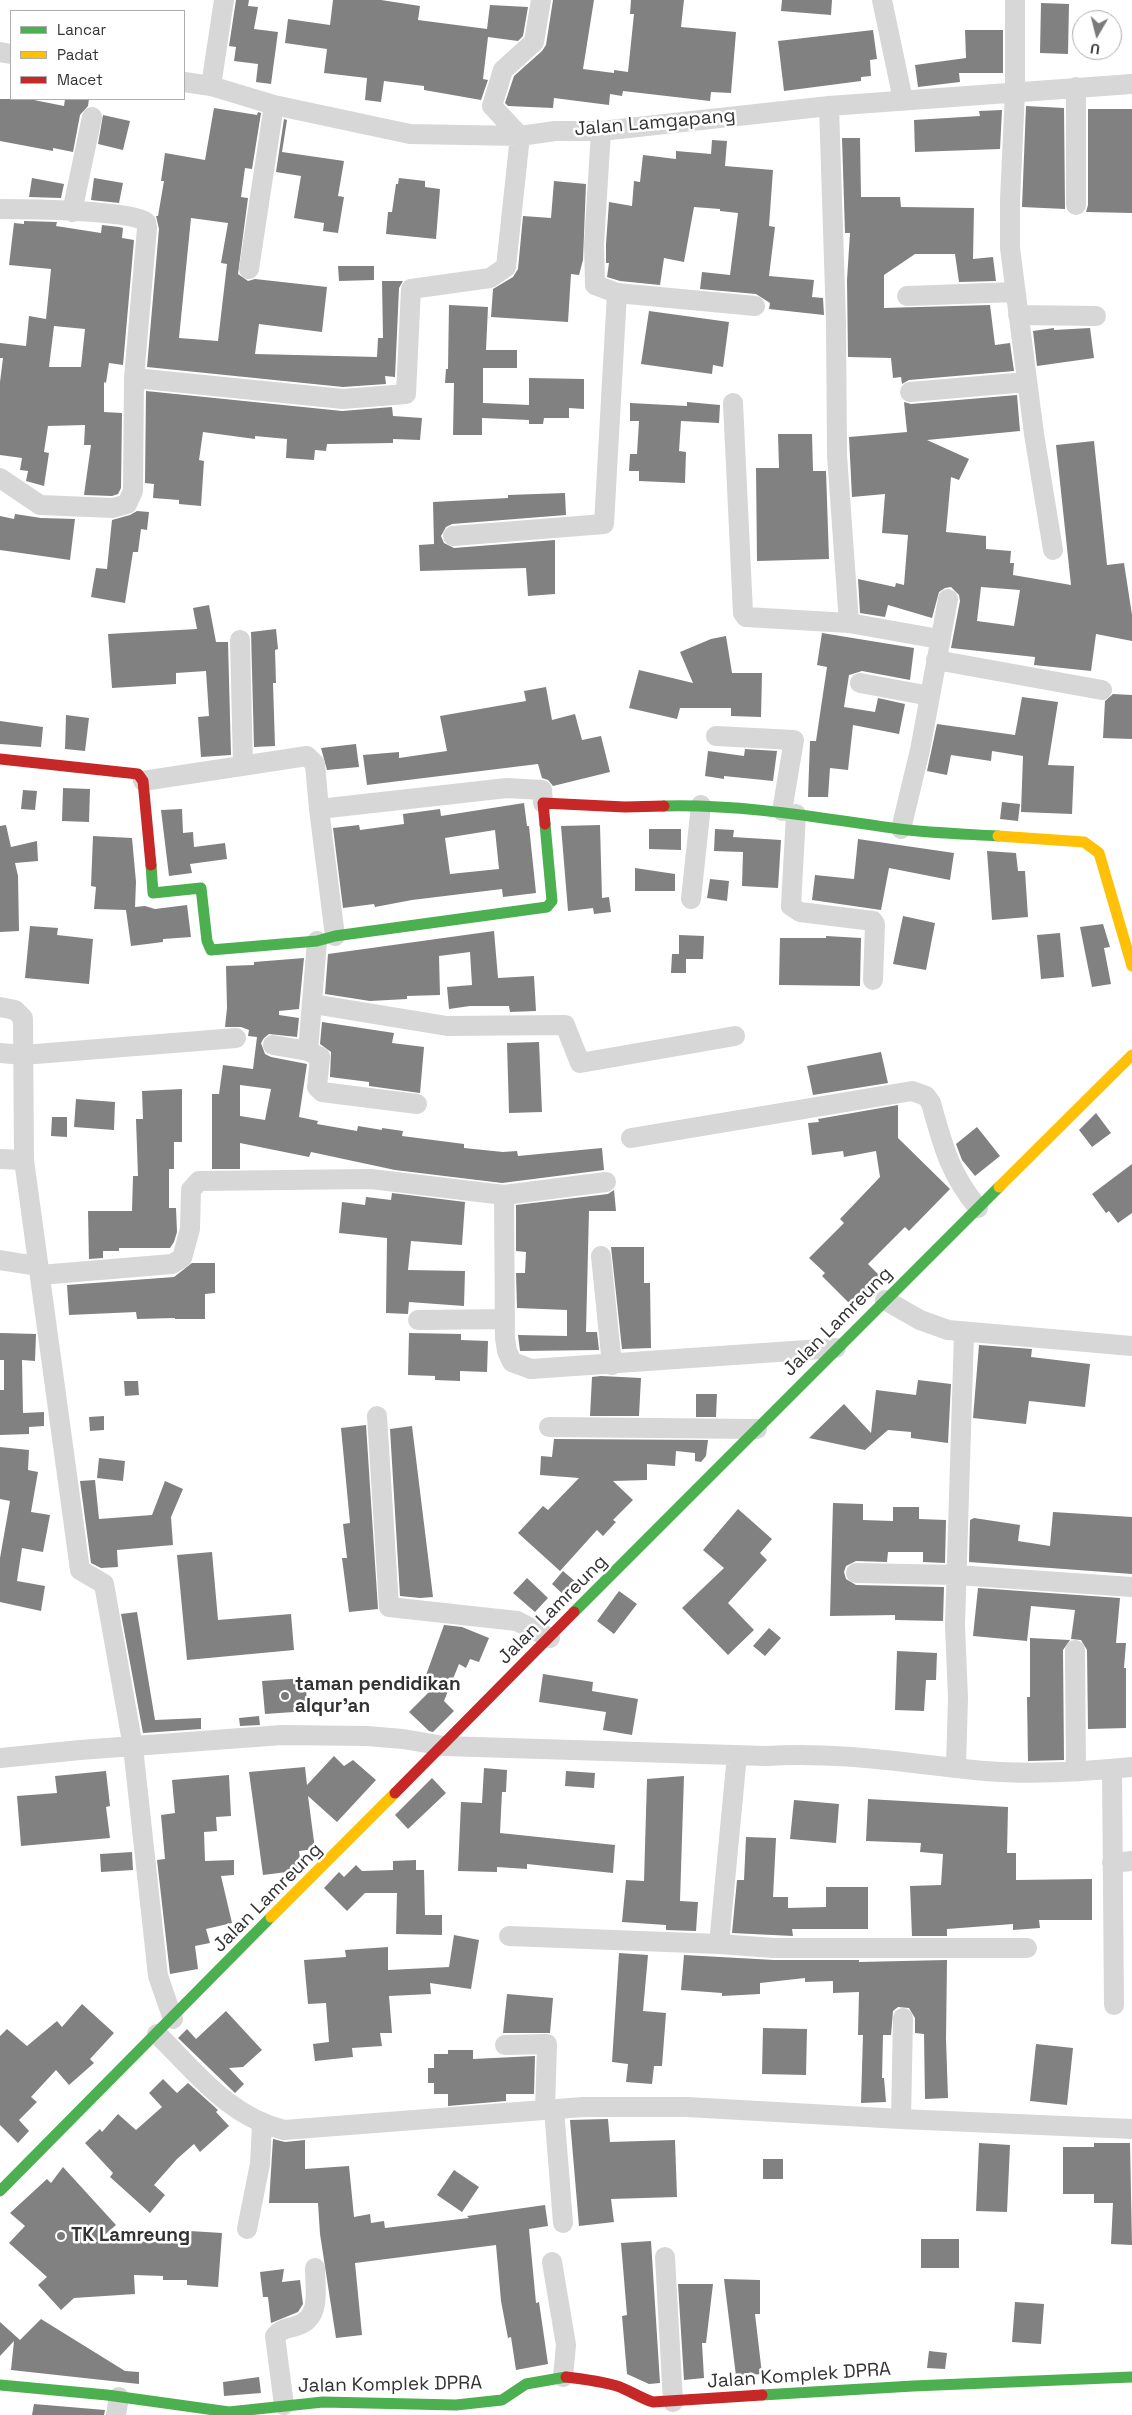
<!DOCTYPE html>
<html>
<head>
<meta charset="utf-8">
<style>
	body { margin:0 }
	#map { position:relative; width:1132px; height:2415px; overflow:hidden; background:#fff; font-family:"Space Grotesk",sans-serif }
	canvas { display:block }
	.legend { position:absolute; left:10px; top:10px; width:175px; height:90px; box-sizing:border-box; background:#fff; border:1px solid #adadad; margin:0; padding:6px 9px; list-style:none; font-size:15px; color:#333 }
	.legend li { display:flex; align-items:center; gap:10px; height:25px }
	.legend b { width:25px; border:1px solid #adadad }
	.north { position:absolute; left:1072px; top:10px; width:50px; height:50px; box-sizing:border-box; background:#fff; border:1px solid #adadad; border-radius:50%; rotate:188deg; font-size:14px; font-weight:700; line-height:20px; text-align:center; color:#333 }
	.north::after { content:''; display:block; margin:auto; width:18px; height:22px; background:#7a7a7a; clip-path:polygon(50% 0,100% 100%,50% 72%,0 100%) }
</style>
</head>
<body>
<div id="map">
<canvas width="1132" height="2415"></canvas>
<ul class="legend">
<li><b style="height:6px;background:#4caf50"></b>Lancar</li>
<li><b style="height:6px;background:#ffc107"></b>Padat</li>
<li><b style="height:6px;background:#c62828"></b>Macet</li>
</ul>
<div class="north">U</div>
</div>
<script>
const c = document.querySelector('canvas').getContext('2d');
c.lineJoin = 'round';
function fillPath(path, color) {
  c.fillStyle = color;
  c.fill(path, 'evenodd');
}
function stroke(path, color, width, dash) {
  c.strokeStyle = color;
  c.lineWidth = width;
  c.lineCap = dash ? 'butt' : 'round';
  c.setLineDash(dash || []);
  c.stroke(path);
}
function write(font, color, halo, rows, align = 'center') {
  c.font = font + ' "Space Grotesk",sans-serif';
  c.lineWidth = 5;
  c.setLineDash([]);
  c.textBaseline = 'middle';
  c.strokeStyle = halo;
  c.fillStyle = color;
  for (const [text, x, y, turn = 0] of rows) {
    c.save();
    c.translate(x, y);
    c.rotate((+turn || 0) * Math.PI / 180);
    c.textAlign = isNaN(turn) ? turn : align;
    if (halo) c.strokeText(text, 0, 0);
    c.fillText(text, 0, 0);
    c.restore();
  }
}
fillPath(new Path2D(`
	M236,0H249L248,6L258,7L254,29L278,32L271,84L256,82L258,64L234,61L236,47L229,46Z
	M333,0H381L420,6L418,20L487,29L490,5L528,7L523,36L518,41L488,37L483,79L488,80L481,100L424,90V86L384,81L381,102L365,100L367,78L324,73L327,49L285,43L288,19L330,25Z
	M553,0H594L583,69L614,73V70L628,72L634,14H630L631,0H684L681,27L736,32L731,93L711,92L710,101L623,91L622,96L610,94L609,105L554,98L553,108L508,106L505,103L514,76L542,51L546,45Z
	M782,0H832L831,15L781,11Z
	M1041,3L1069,4L1068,54L1040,53Z
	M873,30L877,59L870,60L871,76L861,77V81L784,91L778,41Z
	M965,30H1003V73H959L960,82L918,87L915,65L966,58Z
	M0,99H29L64,106L65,99H89L88,106L80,115L73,152L53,148V151L0,141Z
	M1026,106L1064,108L1065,209L1022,207Z
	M214,108L257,115L258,112L261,113L252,169L245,168L241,197L248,198L238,274L248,281L255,279L327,287L322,332L259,324L255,354L377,357L378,338H383L382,281H403L399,288L395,377L385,376L386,384L343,387L147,367L159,229L156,216H158L164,181H161L165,153L205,160ZM191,218L228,223L221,263L227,264L218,341L179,338Z
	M1088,109H1132V213L1086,212L1088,205Z
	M1002,110L1000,149L915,152L914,120L980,116L979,111Z
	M103,115L130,121L123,150L98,144Z
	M284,119L287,120L282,152L344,161L338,196L344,197L338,233L323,231L324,223L294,218L301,176L276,172Z
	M842,138H860L861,197H900L901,207L974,208L973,259L993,257L996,281L959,282L955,254H915L884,275V308L990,305L995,345L1010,343L1014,371L909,380L902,384L901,377L893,378L891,358L848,357L847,280L850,233H845Z
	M712,140L727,141L725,166L773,170L769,226L775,227L769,276L814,280L812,297L823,298L824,315L769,309L770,303L756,294L700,289L702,272L730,275L738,213L720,211V209L694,207L684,262L664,258L660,285L620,281L607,277L609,263H606V244L609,202L632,206L634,181L640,182L643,155L676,159V151L711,154Z
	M32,178L64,184L61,198L29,197Z
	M94,178L123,183L119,203L91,200Z
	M399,178L425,181V187L440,189L436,239L386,234L388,212H392L396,184H398Z
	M554,181L586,184L583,260L579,275L571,274L568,322L491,317L493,289L513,277L518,269L523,216L551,218Z
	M24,221L57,222L56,226L101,233L102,225L119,227L123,228L122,238L134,240L123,365L109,363L106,383L104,382V412L122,413L121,488L118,494L112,496L84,495L91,445H84L85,425L48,426L44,452L49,453L44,486L26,481L28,471L20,470L22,458L0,455V382L3,358H0V343L26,346L29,316L46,319L51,269L9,265L14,223L24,224ZM54,326L85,329L81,367H49Z
	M338,266H374V280L339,281Z
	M449,305L488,307L486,350H517V368H483V403L529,405V378L584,379V409L569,408V418H544L543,424H529V420L482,418V435H453L454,383H445L446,369H448Z
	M649,311L729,322L723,367L713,365L712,374L641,364Z
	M1054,328V330L1090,328L1094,358L1037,366L1033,331Z
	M146,391L342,411L392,407L393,416L422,418L420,440L393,439V443L327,444L326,451L315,450L314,460L286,458L287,439L255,436V439L203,432L199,460L204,461L201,506L179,504V500L153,498L154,484L145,483Z
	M1017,395L1020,431L927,440L969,459L959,480L951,477L946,532L986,536V549L1011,551L1010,563H1014L1013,575L1071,585L1056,445L1094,441L1107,565L1124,563L1132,615V641L1096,634L1091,671L1034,665L1035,657L951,648L960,601L959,595L951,587L945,588L939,592L932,618L888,605L885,617L860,613L858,579L895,587L896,583L904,585L908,535L882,533L885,494L852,497L849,437L907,432L904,402L911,404ZM981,587L1020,590L1014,626L977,621Z
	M687,402L720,405L719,423L681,421L679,451L686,452L685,483L639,481V471H629L630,454H637L639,421H630V403L687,406Z
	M778,434H812L813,471H826L829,559L757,561L756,468H779Z
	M565,493L566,515L452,524L446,527L441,536L444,543L454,548L555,540V594L528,596L526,568L420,571L419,545L434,544L433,502L508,498V495Z
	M137,511L149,512L147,530L141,529L138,552H133L125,603L91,597L96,568L107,569L112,520L130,515Z
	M15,514L41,518L75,519L70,560L0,550V516L14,519Z
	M209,605L216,642H228L231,755L201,757L198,717L209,716L206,671L176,673V684L112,688L108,634L197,629L193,608Z
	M276,629L278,649L275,650L276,683H273L275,746L254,747L251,632Z
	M822,633L914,648L910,680L862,671L849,675L844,707L875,712L878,698L905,704L899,734L853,725L848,770L830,768L828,797H808L810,741H816L827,667L817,665Z
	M726,636L732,673H762L761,717L731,716V708H680L677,719L629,708L639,670L693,683L680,652L711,639Z
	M546,687L552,720L575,714L582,740L601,736L610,772L553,786L548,780L542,778L538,764L367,785L363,755L399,752V758L447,751L440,716L526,701L524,691Z
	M1113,694L1132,695V739L1103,738L1105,701Z
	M1022,697L1058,702L1048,765L1074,766L1072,814L1021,812L1023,756L992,751L991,761L951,755L947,775L927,771L937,724L1015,735Z
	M66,715L89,718L85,751L65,749Z
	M0,721L43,727L41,747L0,744Z
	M356,744L359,767L327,770L321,748Z
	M745,749L777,751L773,781L724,776V779L705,776L708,751L744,756Z
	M63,788L90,789L89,822L62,821Z
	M23,790L37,791L35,810L21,809Z
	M1002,802L1020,804L1018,821L1000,819Z
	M524,803L527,826H529L536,893L503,897L502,889L412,900L375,907L374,904L343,908L333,828L359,825L360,830L404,824L403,814L440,809L441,816ZM495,830L499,869L450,874L445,838Z
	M182,809L183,833L193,832L194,847L225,843L227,859L190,864L192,873L169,876L161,810Z
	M6,825L11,847L37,841L38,861L15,863L18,876L19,931L0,932V826Z
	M600,825L602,898L609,897L611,912L594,914L593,908L568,911L561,826Z
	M649,829H681V850L649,849Z
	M715,829L734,830L733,837L781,840L778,888L742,886L743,852L714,851Z
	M93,836L132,838L136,882L135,907L145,906L155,909L187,905L191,937L163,939V942L131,946L126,910L94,909L96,887L91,886Z
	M858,839L954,853L950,880L889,868L881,910L812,900L815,875L854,879Z
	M987,851L1016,853L1018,871H1025L1028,917L992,920Z
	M635,868L675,874V891H635Z
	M710,879L729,881L727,901L707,898Z
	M903,916L935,923L926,970L893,964Z
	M1103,924L1110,947L1104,948L1111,984L1092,987L1080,927Z
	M30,926L58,928L57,935L93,939L89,984L25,978Z
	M494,931L498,978L534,976L536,1011L510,1012L509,1006H470L449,1009L447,987L472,985L470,952L439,956L440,995L407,996V999L370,1001L325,994L328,954Z
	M1060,933L1064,977L1041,979L1037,935Z
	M679,935L704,936L703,959H686V973H671L672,954H679Z
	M826,936L861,938L860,986L779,985L780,938H826Z
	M304,958L299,1009L279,1011V1015L299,1018L297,1037L269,1034L264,1038L261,1043L265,1054L271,1057L307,1064L299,1117L318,1121L317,1124L357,1131L358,1126L382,1130V1128L403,1131L402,1136L464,1144V1148L503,1152L517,1151L518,1156L602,1148L604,1170L502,1183L395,1170L311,1152L309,1157L240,1143V1169H212V1094H219L223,1065L253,1069L257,1037L248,1036L249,1030L241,1027H225L227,1008L226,966L254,965V962ZM240,1085L271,1089L265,1120L240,1116Z
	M322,1022L394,1033L392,1043L424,1047L420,1093L369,1086V1082L330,1077L331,1052L320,1044Z
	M539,1042L542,1112L509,1113L507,1043Z
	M881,1052L888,1083L813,1095L807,1066Z
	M182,1089V1142H174V1169H169V1208H176L177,1232L174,1242L170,1248H119V1251H103V1258L89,1259L88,1211H132L133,1176H138L136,1119H143L142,1091Z
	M76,1099L115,1102L114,1130L74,1127Z
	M898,1105V1138L950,1189L909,1231L905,1227L868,1264L881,1277L852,1306L822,1276L825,1273L809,1258L844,1223L840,1219L880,1177L876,1151L844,1157L843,1151L812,1155L808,1123L819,1122L818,1119Z
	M1096,1113L1111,1133L1092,1147L1079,1130Z
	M52,1117H67V1137L51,1136Z
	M977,1127L1000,1156L975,1176L962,1160L956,1144Z
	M1132,1164V1213L1118,1223L1109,1211L1106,1213L1092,1194Z
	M614,1190L616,1211H589L586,1332H597L599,1350L520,1351L518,1335L567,1336V1310L517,1308L516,1273H525L526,1252L516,1251V1205L608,1194Z
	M392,1193L465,1202L462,1245L411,1241L408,1270L465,1271L464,1306L409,1302L408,1314L386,1313L387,1238L339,1233L342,1202L365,1205L366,1197L391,1200Z
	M611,1247H644V1283H650L651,1348L622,1349Z
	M192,1263H215V1293L205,1294V1319H175V1318L137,1319L136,1312L69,1315L67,1285L174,1277Z
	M0,1333L36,1334L35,1361L22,1360L23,1413L44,1412V1426L29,1427V1434L0,1435V1390H4V1360H0Z
	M409,1333L461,1334V1340L488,1341L487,1372L460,1371V1381L435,1380V1376L408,1375Z
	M979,1345L1032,1349L1031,1357L1090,1364L1085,1407L1029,1401L1026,1424L973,1418Z
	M601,1376L641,1378L639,1416H590L592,1377Z
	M918,1380L951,1384L948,1443L911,1438V1432L888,1430L865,1450L809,1438L844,1404L871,1433L876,1390L916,1395Z
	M124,1381H138L139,1395L125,1396Z
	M696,1394H717L716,1417H696Z
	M104,1416V1430L90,1431L89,1417Z
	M366,1425L378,1609L349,1612L342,1558H347L343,1524L350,1523L341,1428Z
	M412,1426L433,1597L420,1598L400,1596L390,1429Z
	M554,1439L708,1440L706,1456L701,1462L695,1461V1453L676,1451L675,1466L647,1464V1480L613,1481L633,1500L613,1520L616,1522L603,1536L597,1530L560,1571L518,1533L543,1506L548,1510L579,1478L540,1475L541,1456L552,1457Z
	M0,1447L29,1450L28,1470L38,1472L31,1512L50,1515L43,1552L22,1548L17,1581L45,1586L41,1611L0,1602V1558L10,1501L0,1499Z
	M99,1458L125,1461L123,1481L97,1478Z
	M95,1480L99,1519L152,1515L165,1481L183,1489L171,1517L173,1545L117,1550L118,1567L101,1568L91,1563L80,1481Z
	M833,1503L863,1504V1520L893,1521V1507H919V1519L946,1520L945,1563L923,1562V1552H888L887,1562L856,1561L846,1566L844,1572L846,1579L856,1585L944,1587L943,1621L895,1620V1615L830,1616Z
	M738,1509L772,1539L760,1553L767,1560L728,1603L754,1630L728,1655L682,1608L724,1568L703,1550Z
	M1053,1512L1132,1517V1574L969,1562L970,1520L974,1518L1020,1525L1018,1541L1050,1546Z
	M212,1552L218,1620L291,1614L294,1650L187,1660L177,1555Z
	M563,1571L577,1583L565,1596L552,1584Z
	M527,1578L548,1598L535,1612L513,1593Z
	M978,1588L1120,1598L1116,1643H1126L1124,1668H1126V1728L1088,1729L1087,1650L1081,1640L1071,1639L1075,1610L1031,1606L1027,1641L973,1636Z
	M619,1591L637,1604L614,1634L597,1621Z
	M137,1612L155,1720L201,1718V1729L143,1733L121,1614Z
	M444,1625L462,1627L489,1638L479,1662L470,1659L466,1668L459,1664L444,1701L454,1711L433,1732L429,1731L409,1712L438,1683L425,1678Z
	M769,1628L781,1638L765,1656L753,1646Z
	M1030,1638L1070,1640L1063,1650L1064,1760L1028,1761L1027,1697H1030Z
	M897,1651L937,1653L936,1680H926L924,1711L895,1710Z
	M543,1674L593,1682L592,1691L638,1699L632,1735L603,1730L606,1712L539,1702Z
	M305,1678L308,1711L265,1714L262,1681Z
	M259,1716L260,1725L240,1726L239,1718Z
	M334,1756L344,1766L353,1760L376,1780L337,1822L308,1796L315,1849L299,1851L301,1865L295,1871L263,1875L249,1772L305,1767L307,1785Z
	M484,1768L507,1770L506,1792H502L500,1833L615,1845L613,1873L527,1864V1869L497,1867V1872L458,1871L461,1802L482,1803Z
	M106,1771L110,1806L106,1807L110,1838L21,1846L17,1796L57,1793L55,1776Z
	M566,1771L595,1773L594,1788L565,1786Z
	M229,1775L231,1816L216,1817L217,1831L204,1832L205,1861L234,1860V1875L221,1876L232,1923L206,1929L210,1943L195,1946L198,1969L170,1974L157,1860L165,1859L161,1815L175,1813L172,1780Z
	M684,1776L680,1901L698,1902L696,1931L666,1930V1925L622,1922L626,1880L644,1881L647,1779Z
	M432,1778L446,1793L408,1829L395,1815Z
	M868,1799L1008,1807L1007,1853H1016V1880L1092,1879V1920H1039L1040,1928L1013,1930V1924L947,1929V1936H912L910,1886L941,1885L943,1854L920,1852L921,1843L866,1841Z
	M794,1800L839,1804L836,1843L790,1839Z
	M746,1837L776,1838L773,1897H788V1908L826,1907V1887H868V1929H792L793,1936L732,1933L737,1880H744Z
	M132,1852L133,1870L101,1872L100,1854Z
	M416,1860V1870H424L425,1915H442V1935L396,1934L397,1893H365L347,1911L324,1888L339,1872L344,1877L356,1865L362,1871L393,1870V1861Z
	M454,1935L479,1940L471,1989L430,1983L431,1994L389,1996L392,2033H380L382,2046L352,2048L353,2057L315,2061L313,2044L329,2042L326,2003L308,2004L304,1960L346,1957L345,1950L388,1947V1970L449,1967Z
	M619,1953L648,1955L643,2011L666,2013L662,2066H654L652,2084L626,2082L628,2064L612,2062Z
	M684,1955L774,1960H859V1962L947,1960L946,2039L948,2098L925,2099L924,2034L915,2033V2018L909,2008L898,2007L893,2011L891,2035H883L882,2078H884L886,2102L861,2103L863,2035H858L859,1992L833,1993V1981L805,1982V1978L760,1983V1994L722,1996V1993L681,1990Z
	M507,1994L553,1998L550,2033H503Z
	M82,2004L114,2033L90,2059L94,2063L69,2085L56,2070L31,2097L37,2102L19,2120L29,2131L18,2143L0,2125V2036L7,2029L27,2046L57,2021L62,2027Z
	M226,2011L262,2050L243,2067L229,2068L244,2084L235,2093L178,2038L187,2029L196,2039Z
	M763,2028L807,2029L806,2075L762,2074Z
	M1036,2044L1073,2048L1067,2105L1030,2101Z
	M448,2050H473V2059L535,2056L534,2094H506V2101L448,2106V2094H434V2083H428V2068H434V2054H448Z
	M163,2079L177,2093L188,2083L218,2110L216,2112L229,2126L200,2152L194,2144L177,2159L154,2185L165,2195L150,2213L110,2177L113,2173L85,2143L100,2129L102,2132L118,2114L136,2130L162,2107L149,2093Z
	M608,2119L610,2142L675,2140L677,2197L611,2199L614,2222L579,2226L570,2120Z
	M273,2139L285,2142L305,2140V2169L349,2166L354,2217L370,2214L371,2223L384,2221L385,2228L469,2218L467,2216L545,2205L548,2226L529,2229L536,2303L539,2302L548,2364L516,2370L511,2337L508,2338L501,2301L496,2245L355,2263L362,2335L336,2338L320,2234L318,2203H269Z
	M979,2143L1010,2145L1007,2212L976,2211Z
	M1094,2143H1130L1132,2245L1111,2244L1113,2203H1094V2194H1063V2147H1094Z
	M763,2159H783V2179H763Z
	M63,2167L116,2225L99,2240L189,2243L190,2231L222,2233L218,2287L187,2285V2280H163V2276L134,2275L135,2294L74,2298L61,2310L38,2285L47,2277L9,2243L25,2226L10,2213L47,2179L51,2183Z
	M454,2170L479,2187L462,2212L437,2195Z
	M921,2239H959V2268H921Z
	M651,2241L660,2383L649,2384L627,2374L622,2316L627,2315L621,2243Z
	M284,2269L282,2282L300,2280L303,2304L298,2312L271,2323L268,2297H263L260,2272Z
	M724,2279L760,2280V2314H755L762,2374L736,2376Z
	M678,2284H713L706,2343H702L704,2378L684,2380Z
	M1015,2302L1044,2304L1041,2344L1012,2342Z
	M41,2319L125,2371L139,2372V2384L11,2370L14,2341L0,2356V2322L20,2340Z
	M929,2351L947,2353L945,2369L927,2368Z
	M259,2377L261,2393L224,2396L223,2382Z
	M34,2404L105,2410L104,2415H32Z`), '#818181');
stroke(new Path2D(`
	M882,0L903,100
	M1015,0V92L1010,200V248L1034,434L1053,550
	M0,52L11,54
	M184,82L211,86L274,105L410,134L520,136L555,131H601L829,106L1132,84
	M211,86L224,0
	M1076,87V205
	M829,106L836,322L837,455L849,623
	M0,209C25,209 131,210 146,222L147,228L134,378L133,491L127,504L113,508L40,505L0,478
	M72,212L92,117
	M249,269L274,105
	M617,293L755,306
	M907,296L1015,292
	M1018,315L1096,316
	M134,378L343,399L406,394L411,289L490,278L506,267L520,136L492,106L503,70L534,42L541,0
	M910,392L1027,382
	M733,403L743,613L746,617L849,623L939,639
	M453,536L604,524L617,293L595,285L594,244L601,131
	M240,640L243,766
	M936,660L1102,690
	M860,683L930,696
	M716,736L794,740L782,811
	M143,781L307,756L315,764L319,809
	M796,814L791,906L800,912L873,921L875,924L873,980
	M901,829L920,750L948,599
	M691,899L701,805
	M335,936L319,809L507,788L542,790L543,803
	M313,1004L447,1026L565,1025L580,1063L735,1036
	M0,1007L15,1010L23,1018L24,1160L80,1570L104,1584L133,1747L158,1976L173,2019
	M273,1045L308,1051L320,1057L317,1087L322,1092L417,1104
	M308,1051L317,941
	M0,1053L23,1055L236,1038
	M631,1138L912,1091L926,1096L931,1103C943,1146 949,1172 978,1208
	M0,1159L24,1160
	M606,1182L504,1195L505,1338L507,1351L512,1362L531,1369L836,1348
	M601,1256L612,1365
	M0,1260L37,1266
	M40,1275L172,1264L182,1258L190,1229L191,1190L199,1181L371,1179L504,1195
	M885,1300L920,1320L948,1330L1132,1346
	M418,1320L505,1319
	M377,1416L389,1607L517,1621L550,1638
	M549,1427L757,1429
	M856,1573L957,1575L1132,1587
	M1075,1650L1076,1771
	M737,1755L719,1944L774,1948H1027
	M0,1758L80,1750L282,1735L367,1736L403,1739L444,1746L766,1756C840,1751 911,1764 985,1771C1034,1775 1083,1772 1132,1767
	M956,1767L958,1698L955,1626L964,1333
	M1112,1769L1114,2005
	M1112,1863L1132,1861
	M509,1936L719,1944
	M157,2034C197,2073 228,2116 284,2130L583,2107H687L901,2119L1132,2129
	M505,2045L547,2044L545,2110
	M554,2109L563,2223
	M901,2119L903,2018
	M247,2229L260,2164L262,2125
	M665,2257L673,2402
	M552,2262L566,2345L563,2377
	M284,2405L275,2336C282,2328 287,2329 296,2326C322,2319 315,2289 315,2268
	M116,2415L119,2397`), '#d7d7d7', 20);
stroke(new Path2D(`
	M664,806C744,804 820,818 899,829C932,833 965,834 998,836
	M151,865L153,893L201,888L207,941L211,950L317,941L335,936L547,907L552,901L545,824
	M574,1612L999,1187
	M0,2191L271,1917
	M0,2385L107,2395L229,2412L323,2402L456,2405L502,2400L526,2384L566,2377
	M762,2395L913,2386L1132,2377`), '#4caf50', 11);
stroke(new Path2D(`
	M998,836L1084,842L1099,853L1132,966
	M999,1187L1132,1055
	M271,1917L395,1793`), '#ffc107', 11);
stroke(new Path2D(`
	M0,759L138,774L143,781L151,865
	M545,824L543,803L625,807L664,806
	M395,1793L574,1612
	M566,2377C583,2379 600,2381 617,2386C629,2390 640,2398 653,2402L762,2395`), '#c62828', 11);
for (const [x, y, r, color] of [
	[285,1696,5,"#7a7a7a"],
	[61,2236,5,"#7a7a7a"]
]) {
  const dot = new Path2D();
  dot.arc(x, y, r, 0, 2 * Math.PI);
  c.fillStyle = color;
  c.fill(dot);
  stroke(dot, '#fff', 2);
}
write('19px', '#333', '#fff', [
	["Jalan Lamgapang",655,123,-5],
	["Jalan Lamreung",838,1322,-45],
	["Jalan Lamreung",553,1610,-45],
	["Jalan Lamreung",268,1898,-45],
	["Jalan Komplek DPRA",799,2376,-4],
	["Jalan Komplek DPRA",390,2385,-1]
]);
write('bold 19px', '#333', '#fff', [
	["taman pendidikan",295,1685],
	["alqur'an",295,1707],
	["TK Lamreung",71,2236]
], 'left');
</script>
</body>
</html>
